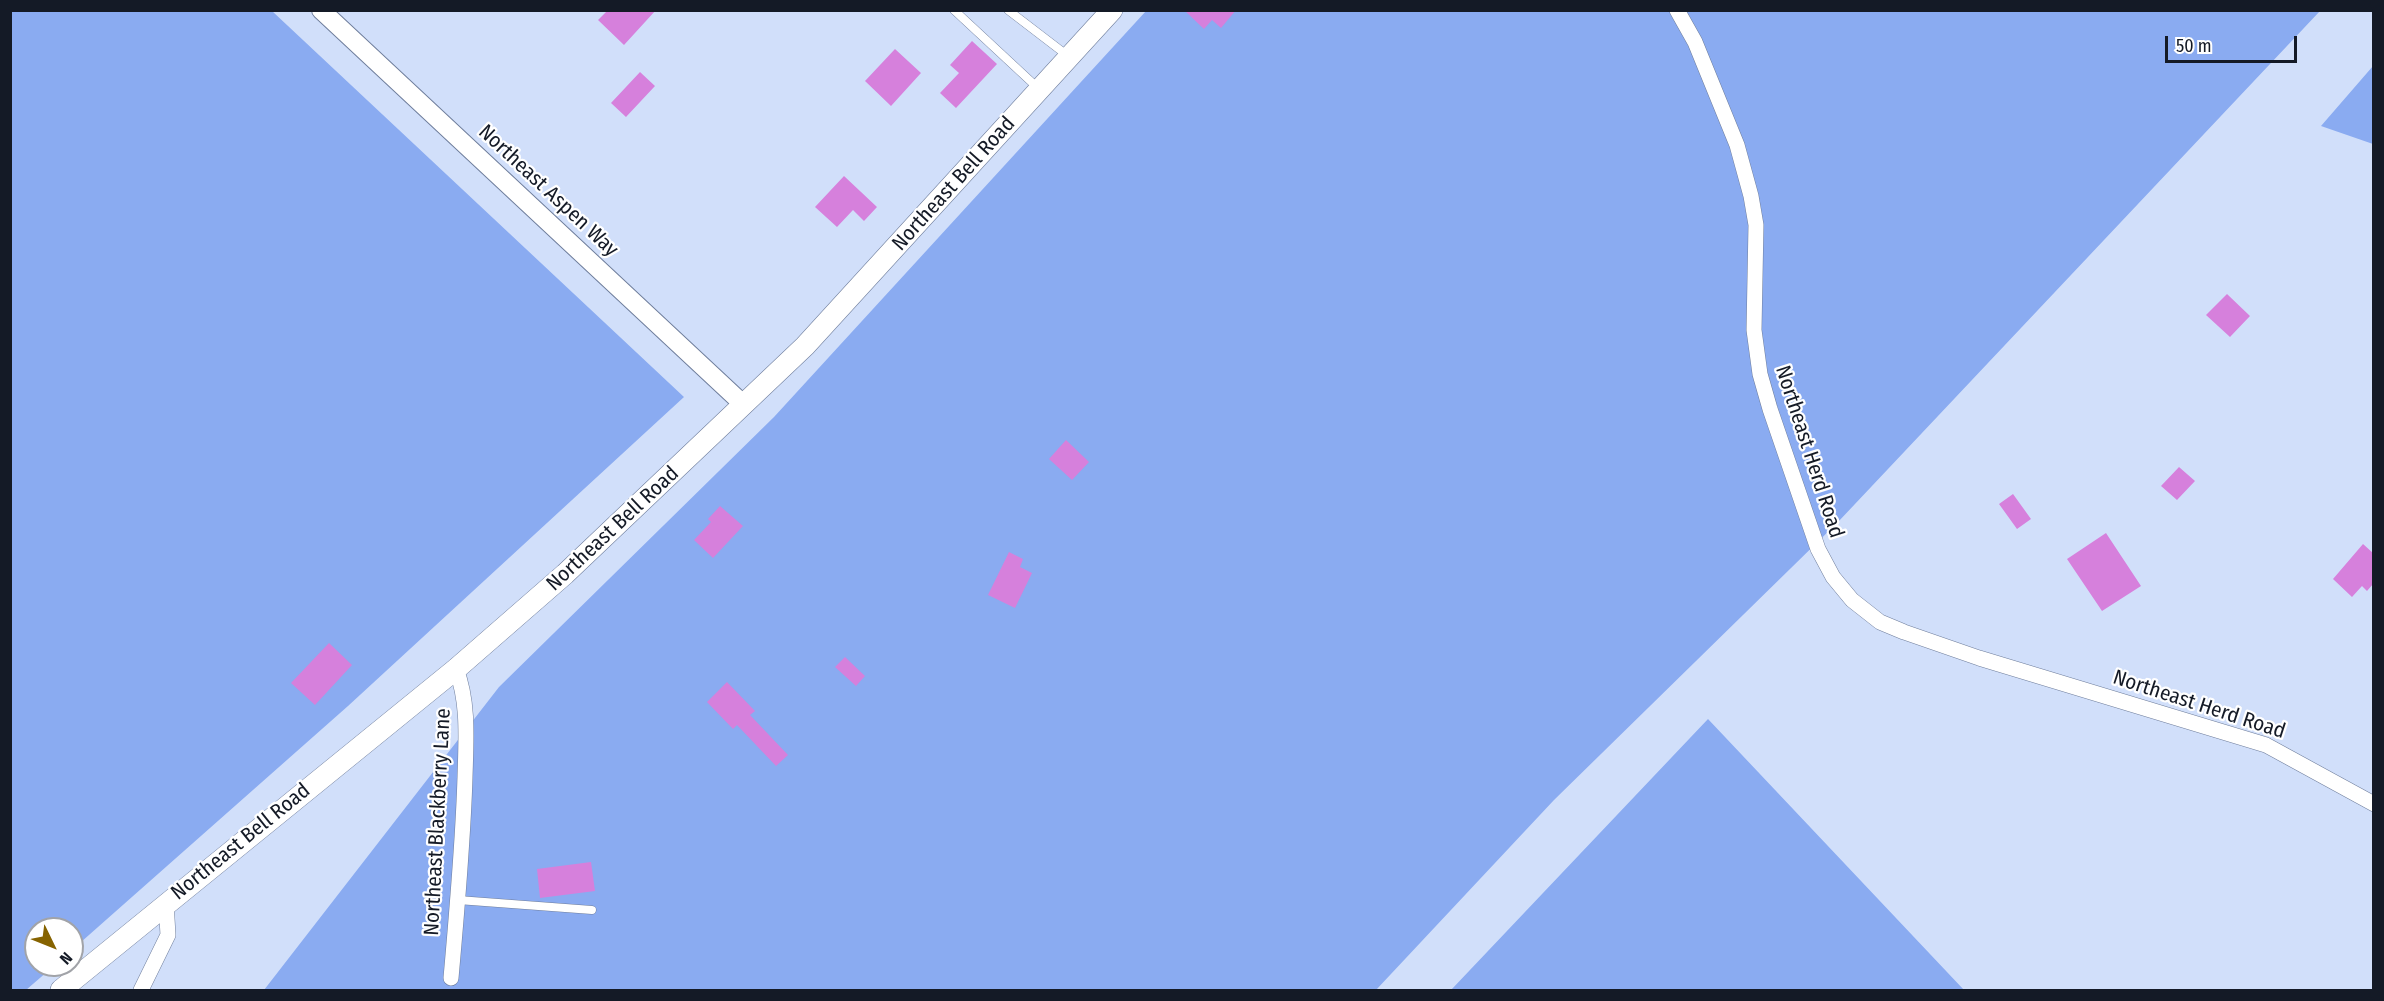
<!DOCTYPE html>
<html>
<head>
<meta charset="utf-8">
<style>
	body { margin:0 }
	#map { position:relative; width:2384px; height:1001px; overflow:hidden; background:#d1dffa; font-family:"Fira Sans Condensed",sans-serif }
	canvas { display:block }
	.frame { position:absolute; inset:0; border:12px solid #141a26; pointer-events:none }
	.north { position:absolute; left:24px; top:917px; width:60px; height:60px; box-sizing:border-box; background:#fff; border:2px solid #a1a3a8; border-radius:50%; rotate:133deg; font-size:16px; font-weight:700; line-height:24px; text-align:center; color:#141a26 }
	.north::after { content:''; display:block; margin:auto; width:21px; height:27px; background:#866300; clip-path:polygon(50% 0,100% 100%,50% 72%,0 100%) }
	.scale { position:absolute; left:2165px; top:36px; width:132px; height:27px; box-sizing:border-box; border:3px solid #141a26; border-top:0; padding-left:8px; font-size:18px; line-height:21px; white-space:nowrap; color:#141a26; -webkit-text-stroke:4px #fff; paint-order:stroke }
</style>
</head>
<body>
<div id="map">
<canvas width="2384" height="1001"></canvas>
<div class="frame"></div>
<div class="north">N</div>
<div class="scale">50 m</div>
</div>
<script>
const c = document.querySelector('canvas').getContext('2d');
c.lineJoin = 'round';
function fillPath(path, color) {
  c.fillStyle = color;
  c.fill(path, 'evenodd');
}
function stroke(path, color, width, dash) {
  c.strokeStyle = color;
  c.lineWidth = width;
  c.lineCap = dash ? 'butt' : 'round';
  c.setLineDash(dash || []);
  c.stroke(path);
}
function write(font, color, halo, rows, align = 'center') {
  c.font = font + ' "Fira Sans Condensed",sans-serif';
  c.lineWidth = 4.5;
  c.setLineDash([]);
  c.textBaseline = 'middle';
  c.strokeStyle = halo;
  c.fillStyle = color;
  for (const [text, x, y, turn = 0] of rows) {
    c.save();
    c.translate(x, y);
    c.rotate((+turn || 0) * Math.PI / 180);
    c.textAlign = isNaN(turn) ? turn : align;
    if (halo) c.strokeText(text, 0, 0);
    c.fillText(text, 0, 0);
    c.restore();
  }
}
fillPath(new Path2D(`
	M10,11H272L684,397L348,706L72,950V929H36V965H55L26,990H10Z
	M1146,11H2320L1838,522L1554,800L1376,990H264L499,687L774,417Z
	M2373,66V144L2321,126Z
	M1708,719L1964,990H1451Z`), '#8aabf1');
fillPath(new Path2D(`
	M608,10H656L624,45L598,20Z
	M1184,10H1236L1221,28L1212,20L1204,29Z
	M972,41L997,64L956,108L940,93L959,73L950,65Z
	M895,49L921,73L891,106L865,81Z
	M640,72L655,86L626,117L611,103Z
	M844,176L877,207L864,221L853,210L837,227L815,207Z
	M2227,294L2250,316L2230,337L2206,315Z
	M1066,440L1089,462L1072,480L1049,459Z
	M2179,467L2195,481L2177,500L2161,486Z
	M2013,494L2031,519L2017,529L1999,504Z
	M720,506L743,526L713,558L694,540L711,522L708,519Z
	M2106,533L2141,586L2102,611L2067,559Z
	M2363,544L2373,553V584L2367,591L2362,586L2352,597L2333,579Z
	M1009,552L1023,559L1020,567L1032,573L1015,608L988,595Z
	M329,643L352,665L315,705L291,683Z
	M845,657L865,676L856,686L835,667Z
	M727,682L755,711L750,715L788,755L776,766L737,725L733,729L707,702Z
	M591,862L595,891L540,898L537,869Z`), '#d680dc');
const service = new Path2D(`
	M954,10L1039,89
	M1008,10L1068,56
	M458,900L592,910`);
const minor = new Path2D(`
	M1677,10L1695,42L1737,145L1751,196L1756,225L1754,330L1760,374L1770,409L1818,549L1833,577L1852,600L1880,622L1904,632L1979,658L2266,745L2374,804
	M451,978C457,911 463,844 465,777C466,741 469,702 456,669
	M141,990L168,935L166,902`);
const tertiary = new Path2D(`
	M321,10L744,405`);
const secondary = new Path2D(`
	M61,990L456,669L565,574L805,346L1112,10`);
stroke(service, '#6f7e9c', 9);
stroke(minor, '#6f7e9c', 16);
stroke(tertiary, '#6f7e9c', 20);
stroke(secondary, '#6f7e9c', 22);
stroke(service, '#fff', 8);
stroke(minor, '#fff', 15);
stroke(tertiary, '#fff', 18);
stroke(secondary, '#fff', 21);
write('21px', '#141a26', '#fff', [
	["Northeast Bell Road",954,184,-48],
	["Northeast Aspen Way",548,191,43],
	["Northeast Herd Road",1809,452,72],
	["Northeast Bell Road",613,529,-43],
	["Northeast Herd Road",2199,705,18],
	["Northeast Blackberry Lane",438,822,-87],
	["Northeast Bell Road",241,842,-39]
]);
</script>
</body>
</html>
